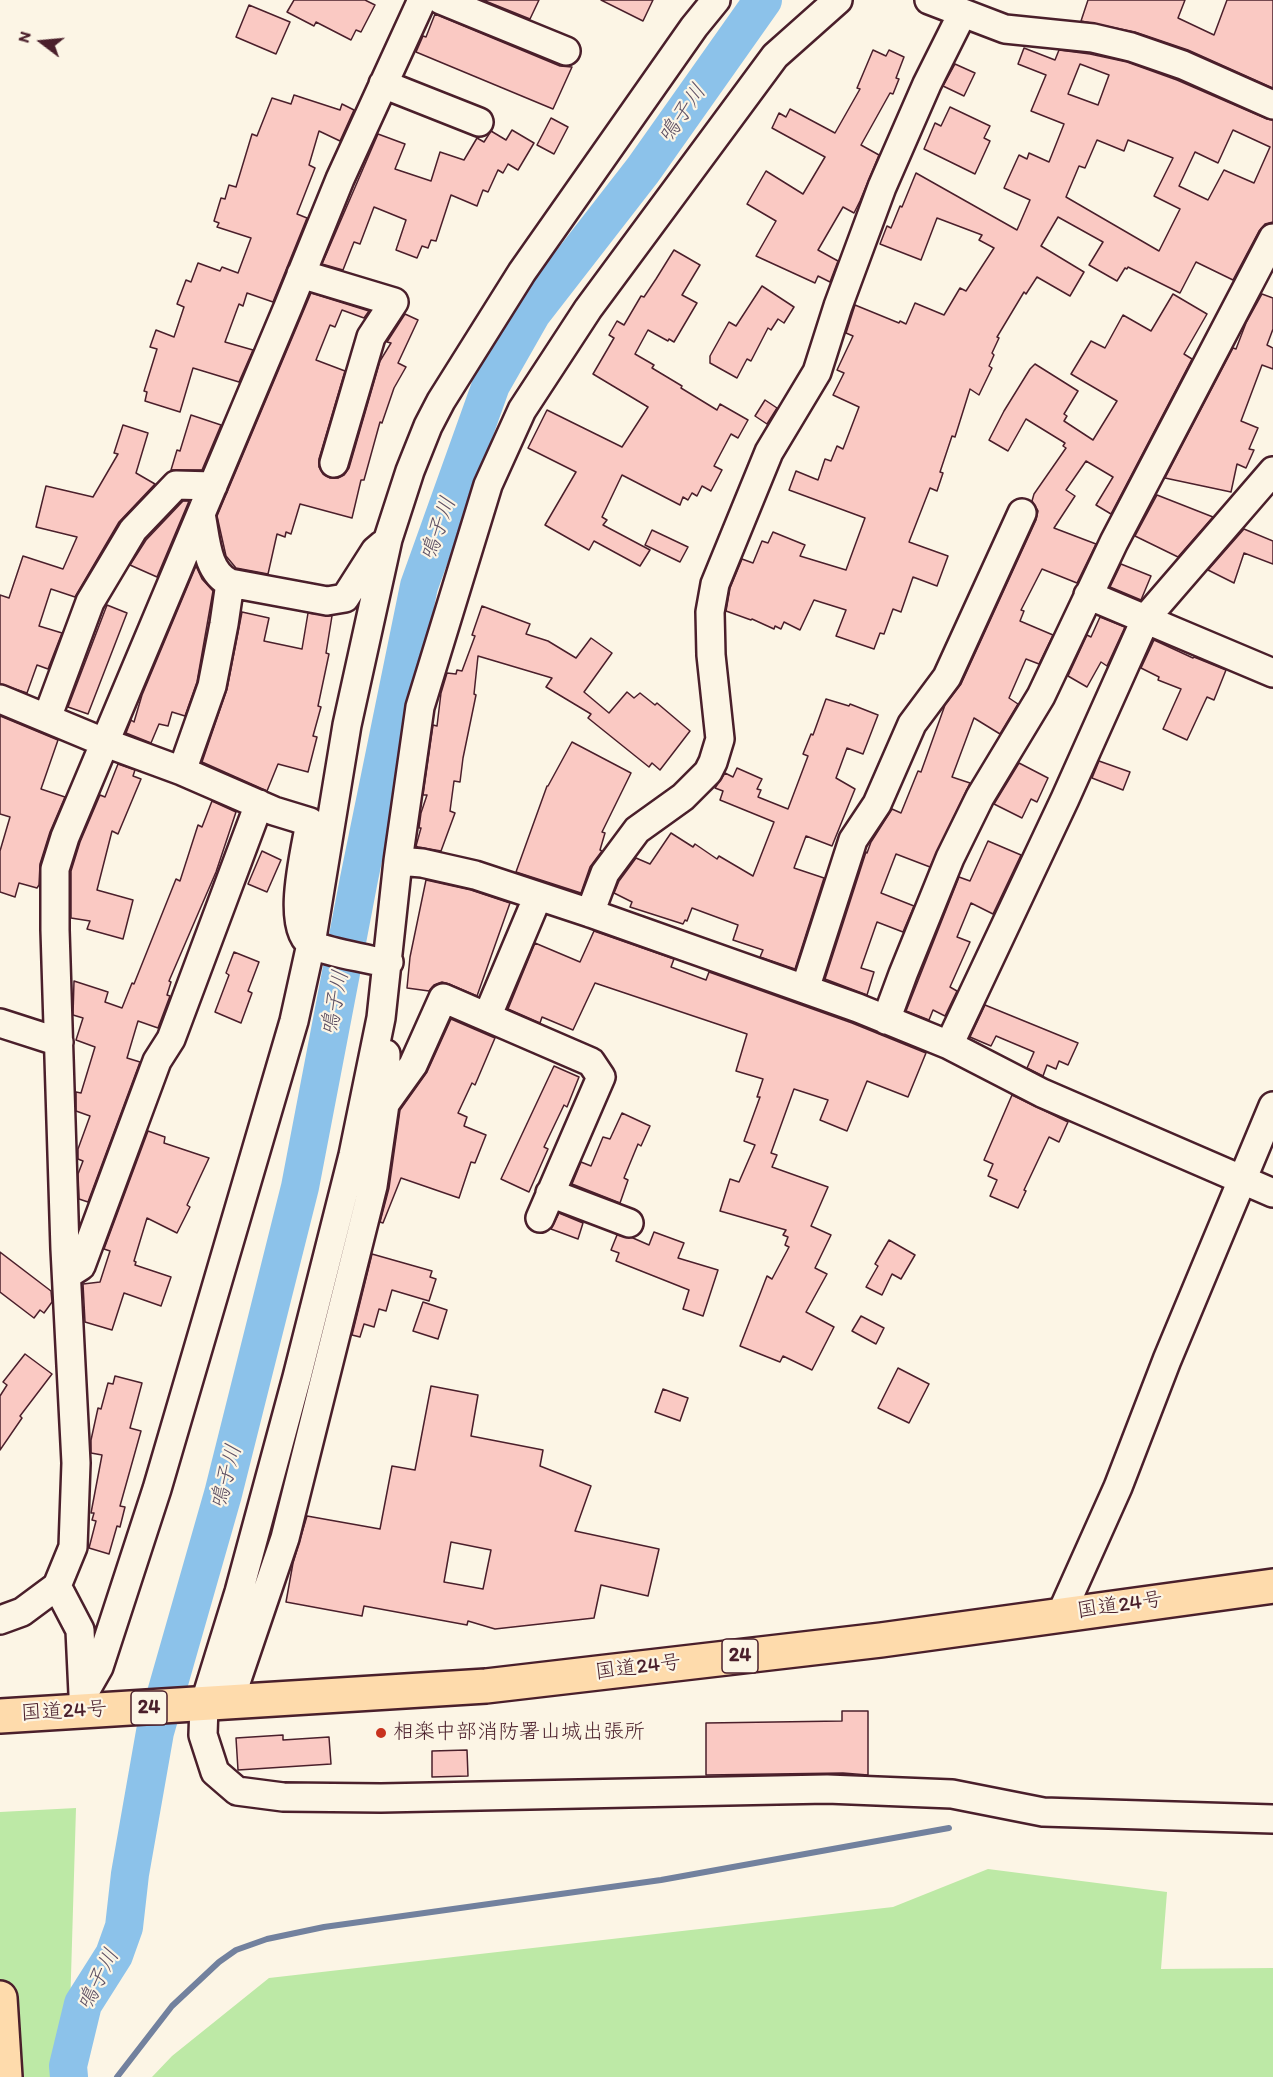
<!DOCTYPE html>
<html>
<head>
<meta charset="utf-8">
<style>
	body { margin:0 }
	#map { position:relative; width:1273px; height:2077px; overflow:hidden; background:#fcf5e5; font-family:Itim,sans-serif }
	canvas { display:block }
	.north { position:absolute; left:12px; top:12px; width:60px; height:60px; -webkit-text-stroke:4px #fcf5e5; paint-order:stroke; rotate:286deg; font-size:16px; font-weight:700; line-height:24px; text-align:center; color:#4a1f2b }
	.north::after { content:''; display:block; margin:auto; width:21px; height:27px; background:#4a1f2b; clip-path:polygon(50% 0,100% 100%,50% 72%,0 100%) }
</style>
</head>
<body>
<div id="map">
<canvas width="1273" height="2077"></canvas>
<div class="north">N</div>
</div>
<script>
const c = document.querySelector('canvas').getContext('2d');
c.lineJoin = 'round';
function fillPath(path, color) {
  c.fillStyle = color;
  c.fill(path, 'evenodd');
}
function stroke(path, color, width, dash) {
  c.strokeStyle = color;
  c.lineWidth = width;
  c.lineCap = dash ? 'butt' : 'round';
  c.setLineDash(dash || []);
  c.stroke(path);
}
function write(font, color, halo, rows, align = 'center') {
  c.font = font + ' Itim,"Klee One",sans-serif';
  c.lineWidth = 4.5;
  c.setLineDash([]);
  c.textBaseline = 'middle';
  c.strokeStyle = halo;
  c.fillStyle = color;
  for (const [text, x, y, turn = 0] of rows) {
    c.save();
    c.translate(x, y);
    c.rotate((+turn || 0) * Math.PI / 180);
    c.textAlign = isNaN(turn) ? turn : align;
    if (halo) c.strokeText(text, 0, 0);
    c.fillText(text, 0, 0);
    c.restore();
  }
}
fillPath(new Path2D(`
	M76,1808L68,2077H0V1812Z
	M988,1869L1167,1892L1161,1969L1273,1968V2077H152L172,2056L269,1978L893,1907Z`), '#bde9a6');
stroke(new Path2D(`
	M117,2077L172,2006L219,1962L236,1950L267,1939L324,1927L661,1880L949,1828`), '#72819e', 6);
stroke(new Path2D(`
	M69,2077L68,2066L83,2004L114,1955L124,1927L130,1874L155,1732L223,1494L300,1187L359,879L419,586L491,385L532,313L643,170L763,0`), '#8cc2ea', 38);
const building = new Path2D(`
	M294,0H365L375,5L361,32L356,30L351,40L316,22L314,26L287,12Z
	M483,0H539L530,19Z
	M601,0H653L643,21Z
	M1088,0H1185L1178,18L1214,35L1227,0H1273V88L1188,50L1135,32L1081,21Z
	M249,5L290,22L276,54L236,37Z
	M435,14L560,66L572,67L553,109L416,52L423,36L426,37Z
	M1024,48L1055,60L1059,50L1090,54L1127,62L1177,80L1267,119L1273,120V222L1265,224L1259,231L1233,280L1196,262L1180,293L1128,267L1127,269L1125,268L1117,281L1089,265L1103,242L1058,217L1041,246L1084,272L1070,296L1037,277L1026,294L1024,292L997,337L999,338L992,353L994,355L989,366L992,368L979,395L970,389L955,437L952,436L940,472L943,473L937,491L930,488L909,542L948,556L937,586L913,577L901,612L893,609L884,634L880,633L874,649L836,636L846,610L814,600L800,630L784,622L781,629L775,626L774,629L752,619L751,620L726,611L730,588L742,559L753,563L762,541L768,543L773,532L805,545L800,556L846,570L865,518L789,490L796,471L818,480L825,459L831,461L837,446L843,449L859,407L833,395L844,373L837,370L853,336L846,333L855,305L899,323L900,321L906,324L915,303L944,315L960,288L966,291L994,248L979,240L982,235L937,218L921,260L880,244L887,226L891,228L900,206L902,207L916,173L1017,230L1030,200L1004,188L1019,155L1027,159L1029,153L1049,162L1064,124L1031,111L1046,75L1018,64ZM1080,64L1109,75L1098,105L1068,94ZM1233,130L1270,147L1254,183L1224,170L1208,200L1179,186L1195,152L1218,163ZM1097,140L1124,151L1128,140L1173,158L1154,196L1180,209L1159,251L1066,197L1079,166L1085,168Z
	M873,50L886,56L889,50L904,57L896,78L899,79L893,94L890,93L861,145L879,155L860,201L854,213L843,207L818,250L838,261L830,282L818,276L815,283L756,256L776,221L747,204L766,171L803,194L825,157L772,128L779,113L786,117L790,109L835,133L860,89L857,88Z
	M955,64L975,73L964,96L943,86Z
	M294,95L340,110L342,104L354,110L340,141L319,131L309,165L315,168L297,214L307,218L273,302L247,293L243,306L239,304L225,342L253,350L239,382L193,368L180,412L145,401L147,392L144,391L157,349L150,347L156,330L174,337L184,307L177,304L186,280L191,282L198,263L220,271L222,267L238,273L251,238L217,227L219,223L214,221L221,198L225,199L229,185L236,187L252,134L257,136L272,98L291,104Z
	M950,107L990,126L984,138L990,141L975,174L924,149L935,123L941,126Z
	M551,118L568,127L554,154L537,145Z
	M512,130L534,143L518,170L508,164L503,173L498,170L488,192L483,190L477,206L451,195L436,241L431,240L428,248L422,246L417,258L396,250L406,220L374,207L360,244L354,242L343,270L322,264L378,134L405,144L395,169L431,181L440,152L464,160L477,138L484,142L491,131L506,140Z
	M674,250L700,265L682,295L697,303L674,342L669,339L668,341L648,330L635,354L654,365L652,368L682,386L681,388L717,410L720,404L748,420L738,438L731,434L714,466L722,470L711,491L702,486L697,496L692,493L688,500L683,497L680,505L622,475L602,517L607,520L603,525L650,550L640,566L594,541L589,550L545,525L576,472L528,448L547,410L622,447L648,407L593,374L614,338L609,335L617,321L624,325L641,296L644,297L656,279Z
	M762,286L794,307L784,323L778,319L771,330L768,328L751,361L747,359L737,378L710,363V356L729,322L736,326Z
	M311,293L369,311L364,318L342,310L335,327L330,325L316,360L345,371L319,459V467L323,474L330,478H338L344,475L349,468L380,361L391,343L387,342L405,314L418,320L398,363L406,367L394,388L382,423L380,422L364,480H361L352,518L300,504L291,534L286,532L285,537L277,534L268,574L236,568L226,556L217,516Z
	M1173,294L1207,314L1184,354L1192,359L1111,514L1096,505L1113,477L1086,461L1066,490L1075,496L1054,528L1096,544L1077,583L1042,569L1021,610L1024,611L1020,621L1053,635L1039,664L1026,659L1009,698L1018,704L1000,734L974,718L952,777L970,783L930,867L896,854L881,893L914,906L903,932L877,922L861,968L874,972L867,995L825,979L866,852L867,853L871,842L892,809L901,813L918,771L921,772L945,705L961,684L1036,520L1038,511L1032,501L1034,494L1066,448L1063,446L1065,443L1026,419L1008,451L989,440L1004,411L1030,369L1035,364L1078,391L1064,414L1067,416L1064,421L1093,440L1117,401L1071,374L1091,341L1105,348L1123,315L1151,331Z
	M1262,294L1273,298V329L1267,345L1273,348V369L1262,365L1241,421L1258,428L1249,449L1254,450L1246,468L1237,464L1231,492L1165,478L1233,348L1236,349L1246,323Z
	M765,400L777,408L767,424L755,416Z
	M191,415L221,425L202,470H171L177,450L180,451Z
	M123,425L148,433L136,473L155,484L119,522L75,597L51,589L39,626L62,633L48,669L37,665L27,693L0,684V595L9,598L23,556L63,569L77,537L36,527L46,486L93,497L118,454L114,453Z
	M1157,495L1213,517L1178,557L1135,536Z
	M183,501H189L157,577L130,565L146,540Z
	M1244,529L1273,541V564L1244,553L1234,583L1208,570Z
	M652,530L688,547L680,562L645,545Z
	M1121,564L1151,576L1141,600L1110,587Z
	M196,566L202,579L213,591L197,682L185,716L172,712L168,726L159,724L151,743L126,733L131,720L134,722L142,695Z
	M107,605L127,613L88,714L68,707Z
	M482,606L530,624L526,634L548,641L576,658L591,638L612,653L584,692L609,713L627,692L634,698L640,693L655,705L657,703L690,731L660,770L652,763L649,767L588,718L591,714L546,687L552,678L478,656L474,694L476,695L463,758L460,782L454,781L450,811L455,813L441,851L418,847L416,846L421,828H419L421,813L427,795H423L433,725L437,726L441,693L447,673L456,674L457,670L462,671L475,636L472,635Z
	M242,612L269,618L264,641L302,649L308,613L332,616L326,653L329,654L318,706L321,707L313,736L317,737L308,772L278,764L267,791L202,762L227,689Z
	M1100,617L1125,627L1107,666L1101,662L1087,687L1068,676L1087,635L1091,637Z
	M1154,640L1193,658L1194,657L1226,670L1214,700L1207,697L1187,740L1163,729L1181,689L1158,680L1159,677L1141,668Z
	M826,699L849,706L850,704L878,715L863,754L847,748L836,778L855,789L832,846L806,836L794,868L824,878L795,969L760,957L763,950L733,940L738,925L692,908L687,921L685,920L683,924L630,907L632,902L614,893L619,881L636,858L650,864L671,833L693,847L695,844L717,859L719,856L753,876L774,822L720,800L723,791L715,788L725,773L733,777L737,768L762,779L757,789L761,790L758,797L788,809L808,756L803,754L811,734L813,735Z
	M0,716L58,740L41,789L65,797L50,832L40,864L39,885L37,888L19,883L15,897L0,892V851L10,817L0,814Z
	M572,742L631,773L602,832L605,833L600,850L602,851L590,867L581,893L516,872L547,786H548Z
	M1099,761L1130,772L1123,790L1092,778Z
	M1019,763L1048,778L1037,802L1031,799L1022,818L994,804Z
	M118,764L135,770L133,776L141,779L118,834L112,831L97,890L133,900L123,939L87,929L90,921L71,918V871L80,842L100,795L105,797Z
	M212,801L236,812L216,872L169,981L171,982L167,995L170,996L158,1028L138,1021L127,1058L140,1062L88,1202L79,1199L78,1174L83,1161L78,1159V1149L90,1116L76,1111V1092L81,1093L95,1047L76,1040L83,1018L73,1015L74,981L108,992L105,1002L122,1008L132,983L134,984L176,879L180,881L198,825L202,827Z
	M988,841L1021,855L993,914L971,903L957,937L970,942L950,987L957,991L945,1016L933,1010L929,1020L906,1011L959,877L970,881Z
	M262,851L281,860L267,892L248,884Z
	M426,880L471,890L510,903L477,996L449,984L442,982L434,985L429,991L407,988L410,957Z
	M594,931L674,959L671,967L706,980L709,972L852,1023L926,1053L908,1097L867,1081L847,1131L820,1120L828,1100L794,1089L771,1153L777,1155L772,1167L828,1187L811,1226L831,1235L815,1268L827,1274L806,1312L834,1327L812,1370L783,1356L780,1362L740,1346L767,1276L772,1279L789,1247L785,1245L788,1237L783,1235L786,1230L720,1211L730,1179L739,1182L755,1145L744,1141L760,1097H757L763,1079L736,1071L747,1034L595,983L573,1030L542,1017L540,1023L508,1009L535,943L580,962Z
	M234,952L259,962L248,991L252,993L241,1023L215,1012L229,975L226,973Z
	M985,1005L1078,1043L1068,1065L1059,1061L1056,1069L1047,1065L1043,1076L1027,1068L1034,1052L996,1036L991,1046L970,1037Z
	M451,1019L495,1038L475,1085L472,1083L458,1113L467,1117L464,1126L486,1135L475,1163L471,1162L459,1198L401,1178L383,1223L380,1222L389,1188L400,1110L427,1072Z
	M554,1066L579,1077L567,1107L564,1105L544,1147L548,1149L529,1192L501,1179Z
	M1012,1095L1068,1122L1059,1142L1049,1137L1024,1190L1026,1191L1018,1208L990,1196L997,1180L988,1176L993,1164L984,1160Z
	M622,1113L650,1126L641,1146L638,1144L624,1178L628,1180L620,1203L572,1184L581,1162L591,1166L603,1137L610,1139Z
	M148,1131L165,1137L164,1143L209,1158L187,1205L190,1207L177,1233L147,1218L134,1261L136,1262L135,1265L171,1277L161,1306L124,1293L112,1330L85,1322L83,1284L100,1282L110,1251L104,1249Z
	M559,1213L583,1223L578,1239L551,1229Z
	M654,1232L684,1243L678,1258L718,1270L703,1316L683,1309L689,1290L616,1261L619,1253L611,1250L617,1235L633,1238L649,1245Z
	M889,1240L915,1255L901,1279L892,1274L882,1295L866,1287L878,1266L875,1264Z
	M0,1252L51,1291L52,1302L44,1313L40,1310L34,1318L0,1292Z
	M372,1254L432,1271L430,1277L436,1279L429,1301L392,1290L386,1311L379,1309L374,1327L364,1324L360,1337L352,1335Z
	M423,1302L447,1310L438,1339L413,1331Z
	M861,1316L884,1328L876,1344L852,1331Z
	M25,1354L52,1374L20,1416L22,1418L0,1450V1396L7,1385L3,1382Z
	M898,1368L929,1384L909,1423L878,1408Z
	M115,1376L142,1383L130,1428L141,1431L120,1506L125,1507L120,1527L117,1526L109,1554L89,1548L96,1521L92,1520L94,1513H91L102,1455L91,1453V1440L98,1408L101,1409L108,1383L113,1384Z
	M431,1386L478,1395L471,1436L543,1450L540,1466L591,1486L575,1531L659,1549L648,1596L601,1585L594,1618L495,1629L468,1621L467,1625L364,1606L362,1616L286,1602L293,1563L307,1516L380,1529L392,1466L415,1470ZM451,1542L491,1550L483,1589L444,1582Z
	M663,1389L688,1398L680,1421L655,1412Z
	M842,1711H868V1775L843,1773L706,1775V1723L842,1721Z
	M283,1735V1740L329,1737L331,1764L238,1770L236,1738Z
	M467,1750L468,1776L432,1777V1751Z`);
fillPath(building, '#fac9c3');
stroke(building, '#4a1f2b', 1.5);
const minor = new Path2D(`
	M441,0L566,51
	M838,0L775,56L588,309L522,410L488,485L420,707L398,861L381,1018L353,1155L297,1377L239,1592L204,1705L203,1735L215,1772L237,1791L283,1797L381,1798L827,1789L952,1794L1043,1812L1273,1819
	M929,0L1005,29L1093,38L1131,47L1183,65L1273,105
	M383,84L479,122
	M301,274L394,302L371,337L334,463
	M201,514C206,538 206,572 230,583
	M1088,595L1273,673
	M0,699L106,743L182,771L274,811L310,822C306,848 284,931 313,945C330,953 361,957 380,962H389
	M47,718L90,602L133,530L176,485L213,486
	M182,771L212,686L224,624L230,583L327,601L345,598L375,551L382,545
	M398,861L422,863L475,875L590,913L858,1008L949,1045L1042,1093L1273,1193
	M538,896L487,1017L591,1062L601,1077L540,1218
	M590,913L605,873L637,830L683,797L708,772L713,762L720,739L711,655L710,612L715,584L769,452L817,372L838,306L882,187L927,84L962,14
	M805,989L853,840L877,804L912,724L947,677L1022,513
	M886,1020L903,974L950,858L980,797L1041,696L1114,542L1273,238
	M0,1023L59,1042
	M949,1045L1065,799L1146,618L1273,471
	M385,1104L413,1065L443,998L487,1017
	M550,1193L629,1223
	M67,1275L81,1266L157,1061L171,1039L259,804
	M1061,1614L1118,1487L1167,1360L1273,1106
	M0,1620L22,1612L57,1586
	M83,1694L80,1630L57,1586L73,1547L76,1463L65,1249L55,930V869L65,837L288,307L340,179L422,0
	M83,1695L99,1667L157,1489L294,1021L311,944L347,725L388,539L410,471L428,426L441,401L522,272L694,27L716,0
	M229,1703L285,1538L373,1186L385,1104L386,1054`);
const major = new Path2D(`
	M0,1998L5,2077`);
const highway = new Path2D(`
	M0,1716L486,1686L881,1640L1273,1586`);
stroke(minor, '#4a1f2b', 32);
stroke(major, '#4a1f2b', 38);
stroke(highway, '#4a1f2b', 38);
stroke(minor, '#fcf5e5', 27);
stroke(major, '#fedbac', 33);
stroke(highway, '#fedbac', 33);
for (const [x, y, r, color] of [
	[381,1733,6,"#c8321e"]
]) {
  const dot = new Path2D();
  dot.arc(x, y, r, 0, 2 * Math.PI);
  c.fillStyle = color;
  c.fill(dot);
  stroke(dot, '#fcf5e5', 2);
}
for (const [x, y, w] of [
	[740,1656,36],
	[149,1708,36]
]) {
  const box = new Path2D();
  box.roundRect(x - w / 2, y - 17, w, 34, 4.5);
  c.fillStyle = '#fcf5e5';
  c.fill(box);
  stroke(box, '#4a1f2b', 1.5);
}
write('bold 20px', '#4a1f2b', null, [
	["24",740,1656],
	["24",149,1708]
]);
write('21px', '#4a1f2b', '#fcf5e5', [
	["国道24号",1120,1606,-8],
	["国道24号",638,1668,-7],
	["国道24号",64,1712,-3]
]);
write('21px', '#4a1f2b', '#fcf5e5', [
	["相楽中部消防署山城出張所",393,1733]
], 'left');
write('italic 22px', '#5e5064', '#fcf5e5', [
	["鳴子川",683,114,-55],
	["鳴子川",439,529,-70],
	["鳴子川",336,1003,-79],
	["鳴子川",227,1477,-75],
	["鳴子川",99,1980,-63]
]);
</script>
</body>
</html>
